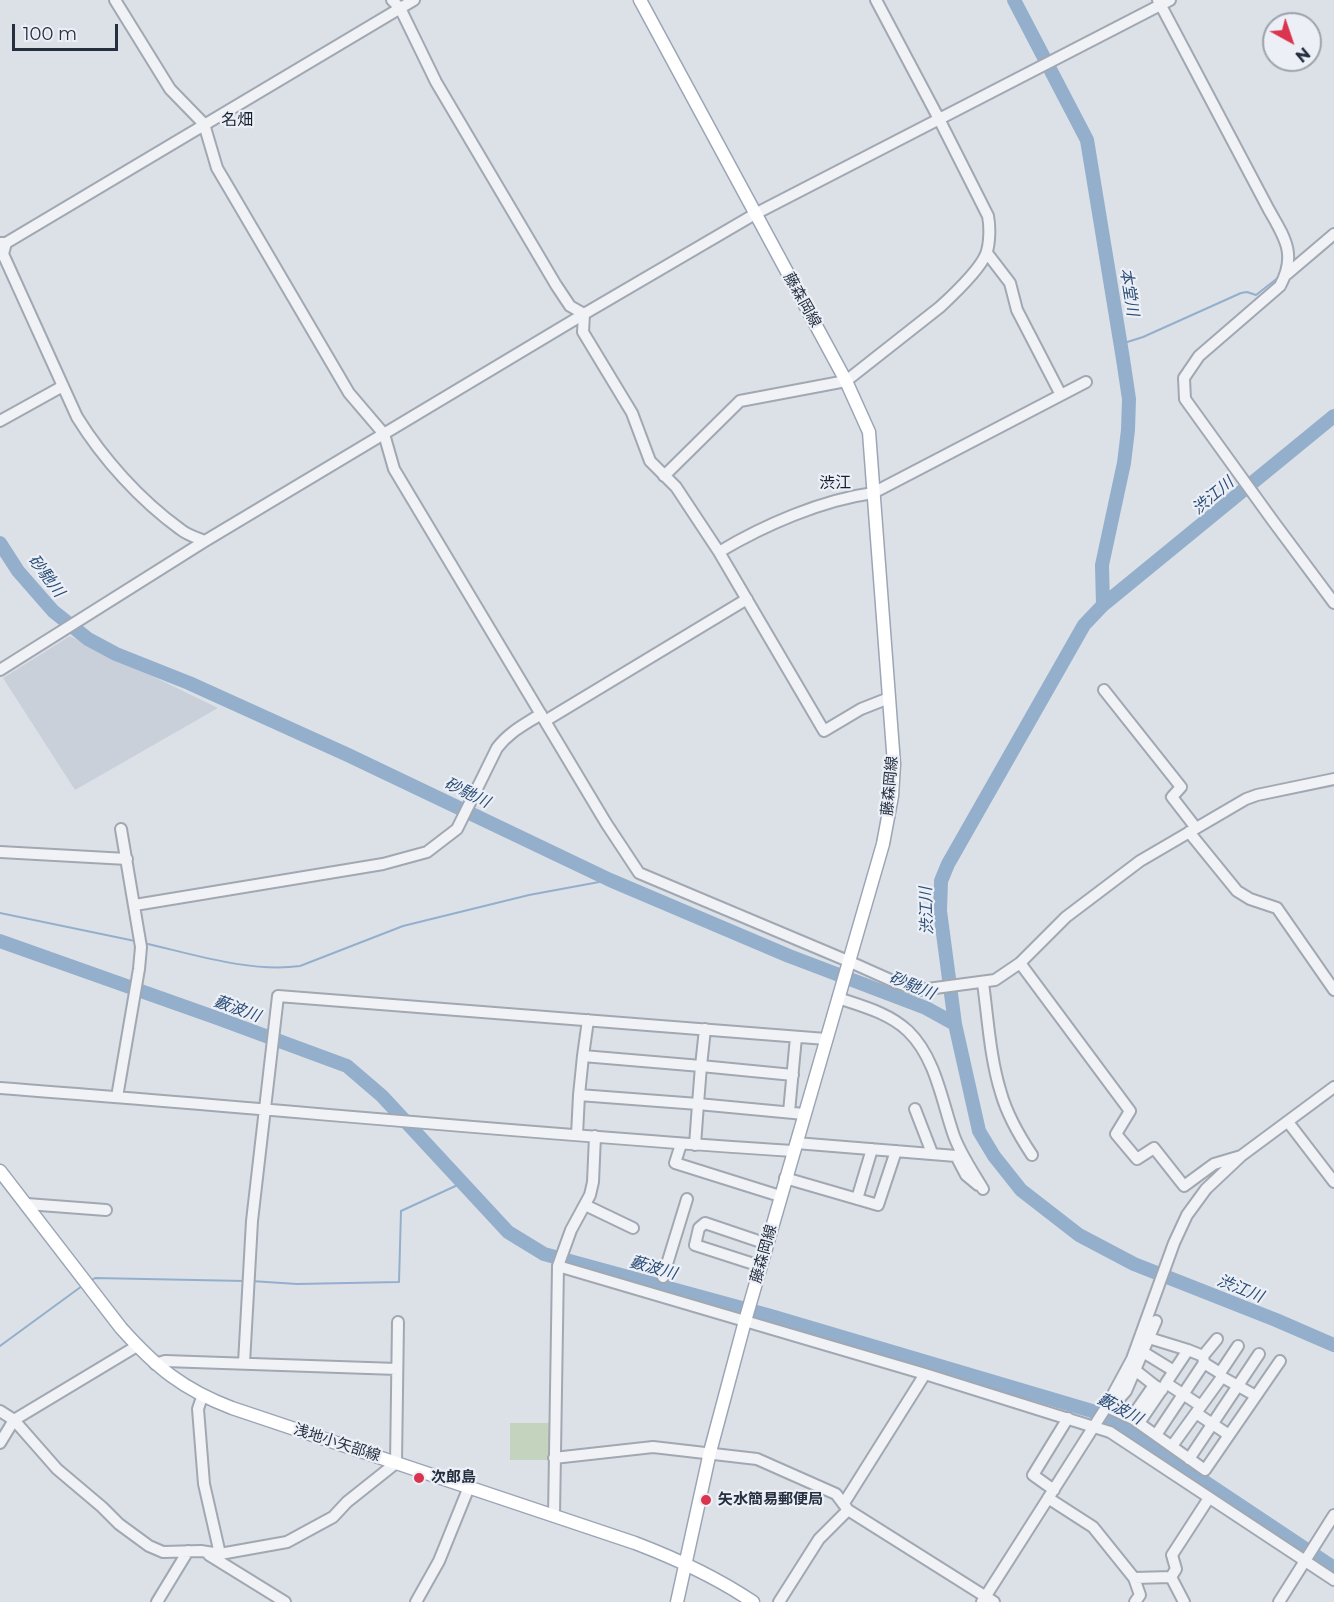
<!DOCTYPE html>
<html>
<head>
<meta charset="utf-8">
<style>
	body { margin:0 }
	#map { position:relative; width:1334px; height:1602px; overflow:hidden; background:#dce1e8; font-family:Montserrat,sans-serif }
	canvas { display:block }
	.north { position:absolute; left:1262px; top:12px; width:60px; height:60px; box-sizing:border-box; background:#ecf0f6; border:2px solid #9ca3ad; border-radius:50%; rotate:140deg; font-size:16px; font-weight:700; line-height:24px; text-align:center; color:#252f40 }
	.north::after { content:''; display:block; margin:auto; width:21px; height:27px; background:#db344e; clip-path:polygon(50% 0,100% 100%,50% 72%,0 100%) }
	.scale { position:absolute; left:12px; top:24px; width:106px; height:27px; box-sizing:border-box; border:3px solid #252f40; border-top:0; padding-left:8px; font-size:18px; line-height:21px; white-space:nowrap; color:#252f40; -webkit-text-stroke:4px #ecf0f6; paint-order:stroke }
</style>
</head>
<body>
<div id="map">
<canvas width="1334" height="1602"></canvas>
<div class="north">N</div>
<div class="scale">100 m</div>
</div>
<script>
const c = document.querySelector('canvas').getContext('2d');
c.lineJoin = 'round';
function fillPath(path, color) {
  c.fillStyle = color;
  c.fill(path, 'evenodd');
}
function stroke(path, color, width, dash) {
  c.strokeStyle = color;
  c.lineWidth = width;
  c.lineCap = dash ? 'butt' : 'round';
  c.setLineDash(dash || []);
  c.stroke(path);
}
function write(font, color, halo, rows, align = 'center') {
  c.font = font + ' Montserrat,"Noto Sans JP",sans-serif';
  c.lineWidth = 4.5;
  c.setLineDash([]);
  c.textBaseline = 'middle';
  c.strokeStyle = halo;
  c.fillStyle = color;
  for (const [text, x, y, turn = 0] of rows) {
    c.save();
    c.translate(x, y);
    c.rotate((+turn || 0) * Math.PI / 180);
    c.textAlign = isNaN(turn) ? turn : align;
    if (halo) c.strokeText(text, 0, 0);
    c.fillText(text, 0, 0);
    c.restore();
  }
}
fillPath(new Path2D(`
	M70,636L218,708L75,790L3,678Z`), '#cad0da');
fillPath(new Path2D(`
	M510,1423H550V1460H510Z`), '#c3d3bd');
stroke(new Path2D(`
	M1121,344L1143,337L1241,293L1247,292L1256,295L1279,277
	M0,913L135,941
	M144,943C192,954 251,973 300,966L403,926L529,895L610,880
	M90,1281L95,1278L245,1281
	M251,1281L297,1284L399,1282L401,1211L462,1183
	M0,1346L82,1286`), '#94afcc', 2);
stroke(new Path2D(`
	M1014,0L1087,140L1123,359L1129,399L1128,430L1124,463L1102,565L1103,605
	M1334,416L1103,605L1084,625L948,864L941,881L940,911L955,1024L979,1131L994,1156L1021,1190L1079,1235L1134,1264L1276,1320L1334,1345
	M0,543L18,571L53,611L88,639L116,654L189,683L348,755L610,880L789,956L926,1008L955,1024
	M0,941L217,1018L347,1066L382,1096L508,1232L544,1254L771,1316L1092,1411L1142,1440L1334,1568`), '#94afcc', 14);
const minor = new Path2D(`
	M115,0L170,89L204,124L217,168L230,190L349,393L384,434L394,469L606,823L639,873L848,961L895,982L920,990L995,980L1020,963L1066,917L1140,861L1246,799L1257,795L1334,779
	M392,0L400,8L436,82L556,285L570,306L584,314L583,332L632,413L650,461L676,487L719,552L824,731L861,709L889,698
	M1158,0L1269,210C1285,238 1297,255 1280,286L1199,356L1184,378L1185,399L1273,521L1334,603
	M0,243H6L414,0
	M6,243L3,254L77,417C103,459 140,500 180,529C187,535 197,538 205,541
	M987,253L1010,283L1017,310L1061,395
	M1287,274L1334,234
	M0,421L63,386
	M664,476L740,401L846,381L940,307C953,295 980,269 986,254C990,244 990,226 988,216L939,119L876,0
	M719,552C764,525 822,500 873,493L1086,382
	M0,670L205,541L584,314L755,214L1170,0
	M1104,690L1181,787L1172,797L1196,828
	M545,721L747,599
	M1189,832L1237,891L1250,899L1277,908L1334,990
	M0,852L127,859
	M135,905L383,864L427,852L457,829L497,748C509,732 524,725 541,714
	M1020,963L1130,1111L1116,1134L1137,1159L1154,1148L1184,1186L1214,1164L1241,1156
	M983,983C988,1019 990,1058 1001,1093C1007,1114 1020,1137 1032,1155
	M838,998C862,1006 889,1013 908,1031C936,1058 942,1102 954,1136C961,1155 973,1172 983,1189
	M583,1056L588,1020
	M0,1088C265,1108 529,1134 793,1151
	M579,1095L583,1056L701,1066L705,1029
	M117,1097L139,969L141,947L121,829
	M915,1109L932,1153
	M789,1112L796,1037
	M1288,1122L1334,1182
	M577,1135L579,1095L698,1104L701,1066L793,1075
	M796,1143L956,1156L966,1175L978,1185
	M681,1144L675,1163L780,1196
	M695,1145L698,1104L804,1114
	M785,1178L878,1205L896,1151
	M857,1199L872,1149
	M27,1204L106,1210
	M585,1205L633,1228
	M558,1266L925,1374L1110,1432L1334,1580
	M760,1266L695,1245L699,1228L705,1223L767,1244
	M663,1277L687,1199
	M1149,1338L1188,1350
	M1217,1339L1203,1356L1204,1363L1220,1373
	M1143,1352L1174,1371
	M244,1363L252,1221L278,996L826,1039
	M155,1364L165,1361L397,1369
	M1135,1370L1154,1385
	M1222,1377L1220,1373L1238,1346
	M202,1397L198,1409L204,1484L220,1554
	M1201,1406L1166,1383L1188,1350L1203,1356
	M1107,1407L1133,1419L1205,1470L1280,1361
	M1111,1408L1126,1391L1156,1321
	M0,1411L14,1420L57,1469L102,1507L119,1524L149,1546L163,1552L201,1551L220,1554L287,1542L333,1517L347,1502L396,1463L398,1322
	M1196,1413L1229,1435
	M1131,1418L1154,1385L1162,1390
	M1139,1423L1165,1385
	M1156,1435L1204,1363
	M0,1443L14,1420L137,1346
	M1172,1446L1222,1377L1256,1396
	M554,1458L653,1447L757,1459L836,1494L848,1510L994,1602
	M1189,1459L1259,1354
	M1054,1490L1033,1475L1068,1418
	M1048,1498L1093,1527L1134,1578L1140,1595L1135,1602
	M844,1503L925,1374
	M554,1515L558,1266L571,1230L590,1195L593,1182L595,1136
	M209,1555L285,1602
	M1171,1577L1184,1602
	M1134,1578L1171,1577L1176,1569L1172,1555L1209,1498
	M157,1602L188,1551
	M416,1602L439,1561L469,1487
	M779,1602L819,1539L848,1510
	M982,1602L1105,1409L1132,1359L1174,1243L1187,1215L1206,1189L1241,1156L1334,1087
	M1279,1602L1334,1515`);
const major = new Path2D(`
	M640,0L846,381L869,432L894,764L892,796L883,844L745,1321L710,1452L677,1602
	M0,1171L121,1328C156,1367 182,1389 232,1408L635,1543C677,1559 716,1577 753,1602`);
stroke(minor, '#a1a8b2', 14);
stroke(major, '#9ba5b5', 15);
stroke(minor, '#f0f2f6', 10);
stroke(major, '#fff', 12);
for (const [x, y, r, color] of [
	[419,1478,6,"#db344e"],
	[706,1500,6,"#db344e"]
]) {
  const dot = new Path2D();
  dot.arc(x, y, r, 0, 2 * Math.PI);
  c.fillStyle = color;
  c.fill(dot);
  stroke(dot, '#ecf0f6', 2);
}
write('15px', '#252f40', '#ecf0f6', [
	["藤森岡線",802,300,61],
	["藤森岡線",890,786,-85],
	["藤森岡線",764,1254,-74],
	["浅地小矢部線",337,1443,18]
]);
write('bold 15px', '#252f40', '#ecf0f6', [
	["次郎島",431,1478],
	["矢水簡易郵便局",718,1500]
], 'left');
write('16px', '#172030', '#ecf0f6', [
	["名畑",237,120],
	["渋江",835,483]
]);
write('italic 16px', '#2b4e77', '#ecf0f6', [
	["本堂川",1129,292,81],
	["渋江川",1213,496,-40],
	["砂馳川",46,576,53],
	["砂馳川",467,793,26],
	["渋江川",927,911,-92],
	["砂馳川",912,986,22],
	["藪波川",237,1009,20],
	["藪波川",653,1268,16],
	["渋江川",1240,1289,22],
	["藪波川",1120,1409,28]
]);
</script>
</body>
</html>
